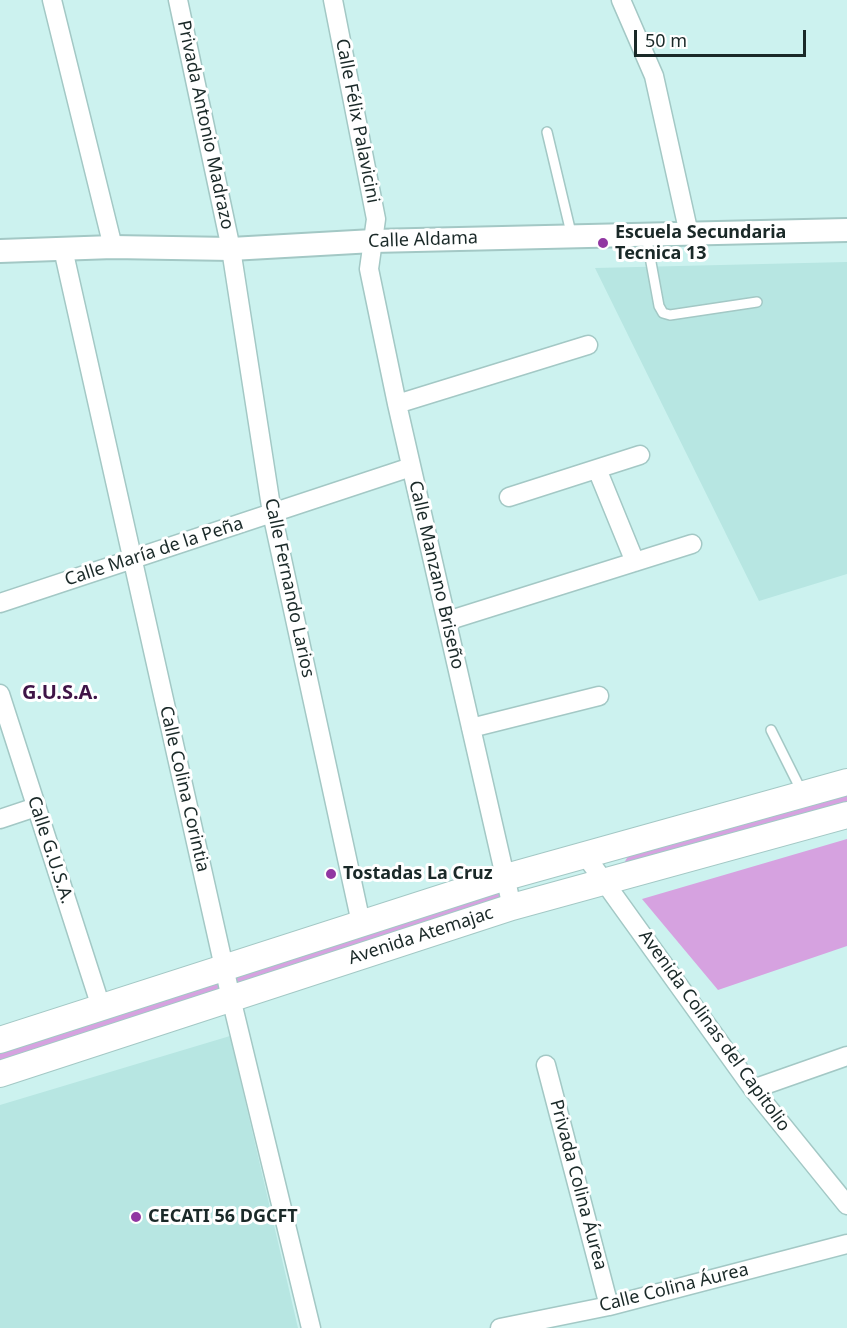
<!DOCTYPE html>
<html>
<head>
<meta charset="utf-8">
<style>
	body { margin:0 }
	#map { position:relative; width:847px; height:1328px; overflow:hidden; background:#ccf2ef; font-family:"Noto Sans",sans-serif }
	canvas { display:block }
	.scale { position:absolute; left:634px; top:30px; width:172px; height:27px; box-sizing:border-box; border:3px solid #1a2928; border-top:0; padding-left:8px; font-size:18px; line-height:21px; white-space:nowrap; color:#1a2928; -webkit-text-stroke:4px #fff; paint-order:stroke }
</style>
</head>
<body>
<div id="map">
<canvas width="847" height="1328"></canvas>
<div class="scale">50 m</div>
</div>
<script>
const c = document.querySelector('canvas').getContext('2d');
c.lineJoin = 'round';
function fillPath(path, color) {
  c.fillStyle = color;
  c.fill(path, 'evenodd');
}
function stroke(path, color, width, dash) {
  c.strokeStyle = color;
  c.lineWidth = width;
  c.lineCap = dash ? 'butt' : 'round';
  c.setLineDash(dash || []);
  c.stroke(path);
}
function write(font, color, halo, rows, align = 'center') {
  c.font = font + ' "Noto Sans",sans-serif';
  c.lineWidth = 6;
  c.setLineDash([]);
  c.textBaseline = 'middle';
  c.strokeStyle = halo;
  c.fillStyle = color;
  for (const [text, x, y, turn = 0] of rows) {
    c.save();
    c.translate(x, y);
    c.rotate((+turn || 0) * Math.PI / 180);
    c.textAlign = isNaN(turn) ? turn : align;
    if (halo) c.strokeText(text, 0, 0);
    c.fillText(text, 0, 0);
    c.restore();
  }
}
fillPath(new Path2D(`
	M847,262V574L759,601L595,268Z
	M230,1036L298,1328H0V1105Z`), '#b7e6e2');
fillPath(new Path2D(`
	M847,794V820L621,868L630,853Z
	M847,839V946L718,990L642,899Z
	M511,888L519,895L0,1072V1050Z`), '#d6a2e0');
const service = new Path2D(`
	M547,132L572,237
	M646,235L659,306L663,313L670,315L757,302
	M771,730L802,792`);
const minor = new Path2D(`
	M52,0L113,247
	M178,0L231,249L272,513L361,923
	M333,0L376,219L369,269L397,404L512,907
	M621,0L654,76L689,234
	M63,249L230,994L311,1328
	M397,404L588,345
	M597,469L635,562
	M509,497L640,455
	M0,603L411,467
	M447,621L692,544
	M0,694L101,1007
	M471,728L599,696
	M0,819L36,807
	M585,855L753,1089L847,1205
	M546,1065L609,1306
	M753,1089L847,1056
	M500,1328L609,1306L847,1244`);
const tertiary = new Path2D(`
	M0,251L113,247L231,249L373,241L847,230`);
const secondary = new Path2D(`
	M0,1040L506,877L847,782
	M0,1074L512,907L847,815`);
stroke(service, '#a3c8c5', 12);
stroke(minor, '#a3c8c5', 21);
stroke(tertiary, '#a3c8c5', 26);
stroke(secondary, '#a3c8c5', 28);
stroke(service, '#fff', 9);
stroke(minor, '#fff', 18);
stroke(tertiary, '#fff', 22);
stroke(secondary, '#fff', 26);
for (const [x, y, r, color] of [
	[603,243,6,"#9137a2"],
	[331,874,6,"#9137a2"],
	[136,1217,6,"#9137a2"]
]) {
  const dot = new Path2D();
  dot.arc(x, y, r, 0, 2 * Math.PI);
  c.fillStyle = color;
  c.fill(dot);
  stroke(dot, '#fff', 2);
}
write('18px', '#1a2928', '#fff', [
	["Calle Félix Palavicini",357,121,79],
	["Privada Antonio Madrazo",205,125,78],
	["Calle Aldama",423,240,-2],
	["Calle María de la Peña",154,552,-18],
	["Calle Manzano Briseño",436,575,77],
	["Calle Fernando Larios",289,588,78],
	["Calle Colina Corintia",184,789,77],
	["Calle G.U.S.A.",50,850,72],
	["Avenida Atemajac",421,936,-18],
	["Avenida Colinas del Capitolio",714,1031,54],
	["Privada Colina Áurea",578,1185,75],
	["Calle Colina Áurea",674,1288,-14]
]);
write('bold 18px', '#1a2928', '#fff', [
	["Escuela Secundaria",615,233],
	["Tecnica 13",615,254],
	["Tostadas La Cruz",343,874],
	["CECATI 56 DGCFT",148,1217]
], 'left');
write('bold 20px', '#3f1447', '#fff', [
	["G.U.S.A.",60,693]
]);
</script>
</body>
</html>
